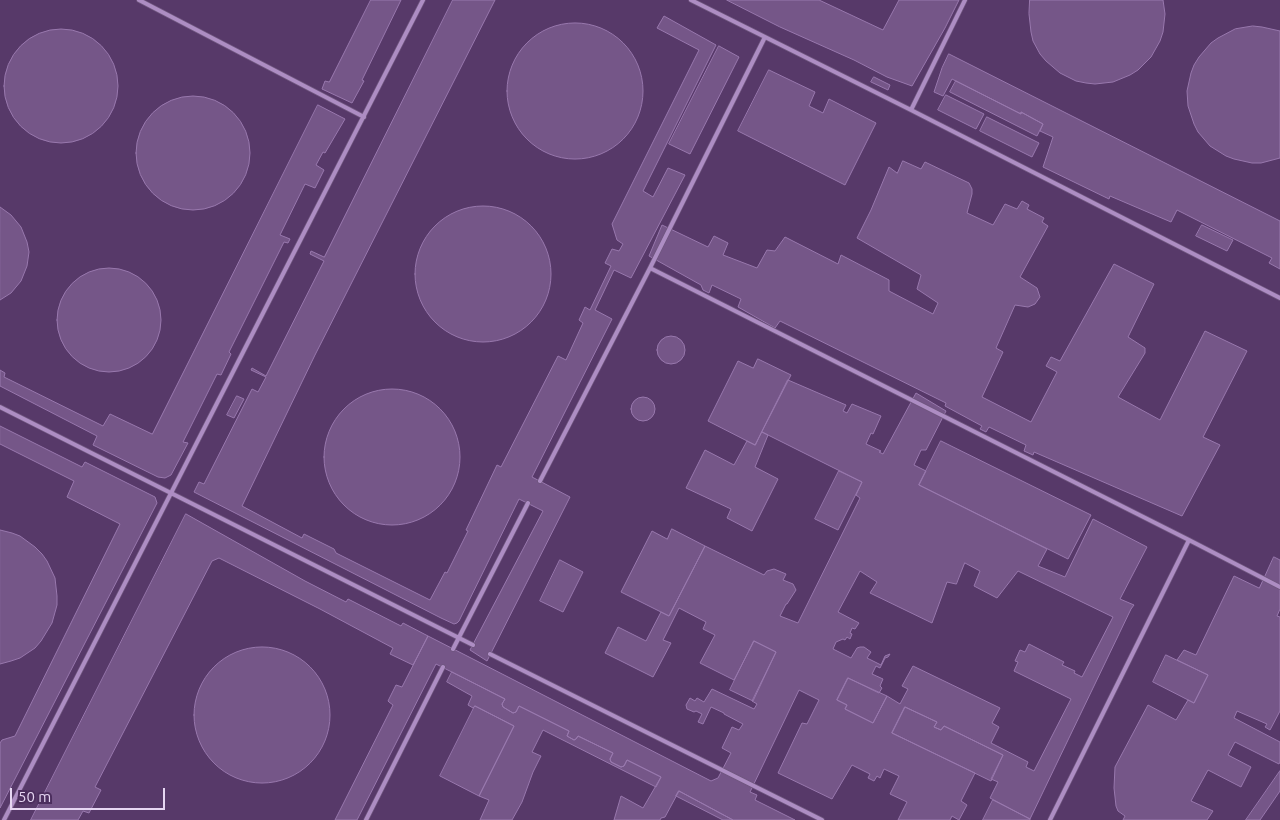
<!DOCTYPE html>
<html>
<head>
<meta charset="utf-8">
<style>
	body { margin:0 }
	#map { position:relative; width:1280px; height:820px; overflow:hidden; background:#573969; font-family:Ubuntu,sans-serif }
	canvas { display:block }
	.scale { position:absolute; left:10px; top:788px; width:155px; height:22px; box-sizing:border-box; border:2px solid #e6d6f2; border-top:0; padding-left:6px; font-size:15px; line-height:18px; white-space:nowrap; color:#e6d6f2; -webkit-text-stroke:4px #4c2e5e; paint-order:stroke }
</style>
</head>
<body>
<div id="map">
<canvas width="1280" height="820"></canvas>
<div class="scale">50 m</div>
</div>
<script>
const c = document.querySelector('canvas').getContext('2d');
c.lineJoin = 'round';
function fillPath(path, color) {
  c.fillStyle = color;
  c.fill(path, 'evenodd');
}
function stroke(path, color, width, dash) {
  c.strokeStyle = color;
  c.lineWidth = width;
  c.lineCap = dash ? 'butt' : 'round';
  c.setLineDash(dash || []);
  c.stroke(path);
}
const building = new Path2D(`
	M371,0H401L362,80L364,81L352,103L322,89L325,81L329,82Z
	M453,0H495L315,355L242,506L302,538L304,534L334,549L336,553L430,600L445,572L447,573L468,531L466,530L497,465L501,467L558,356L566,360L583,323L579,320L585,307L590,310L611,266L605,263L612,249L619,251L623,244L617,240L612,224L699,50L657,28L664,16L716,45L643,191L653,197L668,168L685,175L631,278L614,270L595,310L612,319L532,477L570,497L487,661L470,650L543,511L519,499L459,621L457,623L454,624L441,618L194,492L199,482L204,484L252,389L258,392L266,377L251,370L252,368L266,376L324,261L310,254L311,251L324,257Z
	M727,0H819L883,30L899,0H959L945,28L912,86L887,77L854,60L780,27Z
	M1030,0H1163L1165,14L1163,32L1160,41L1151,57L1138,70L1130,75L1113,82L1095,84L1086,83L1076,81L1060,73L1046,61L1040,54L1033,41L1031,32L1029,14Z
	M507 91a68 68 0 1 1 136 0a68 68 0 1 1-136 0Z
	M1253,26L1262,27L1280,31V158L1261,163H1252L1234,159L1226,156L1210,146L1198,132L1194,124L1188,106L1187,91L1191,73L1194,65L1199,57L1211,43L1218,38L1235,29Z
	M4 86a57 57 0 1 1 114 0a57 57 0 1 1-114 0Z
	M719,46L739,57L690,154L669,144Z
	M949,54L1280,221V269L1269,263L1272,258L1177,210L1171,222L1110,196L1109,199L1043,167L1053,137L1040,131L1043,124L1021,112V114L952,79L943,96L934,92L942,68Z
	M769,70L815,92L809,106L823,113L829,99L876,123L845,185L738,131Z
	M874,77L890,85L888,90L871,82Z
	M956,81L1021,114V112L1043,124L1037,136L950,92Z
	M946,95L984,114L976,129L938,110Z
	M136 153a57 57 0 1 1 114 0a57 57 0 1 1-114 0Z
	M318,105L345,119L325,153L323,152L316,165L324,170L315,188L305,184L280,235L290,239L288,243L284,242L229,352L231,354L221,375L217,374L183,442L188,443L171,475L165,478L158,477L93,445L97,436L0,386V370L5,373L4,377L103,426L110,414L152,434Z
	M987,117L1039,143L1032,157L980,131Z
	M903,161L921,169L925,162L969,183L972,189V194L967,213L993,225L1005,204L1017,209L1022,201L1029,205L1027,209L1044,218L1042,222L1048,226L1020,277L1037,288L1040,297L1035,304L1028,307L1015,305L996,348L1003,352L982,397L1031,422L1057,372L1046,366L1051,357L1060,361L1114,264L1154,284L1128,337L1145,348V353L1118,397L1160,420L1205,331L1247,351L1203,437L1220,445L1182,516L1034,452L1033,455L1024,451L1026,445L989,427L986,432L980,429L982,426L945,406L946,403L780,321L775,328L738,307L741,299L712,285L709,293L703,290L701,285L649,256L662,225L708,247L714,236L728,243L723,255L757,268L767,250L775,251L785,237L838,264L841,255L889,280V291L933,314L938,303L917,289L921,275L857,238L871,210L889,167L897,173Z
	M415 274a68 68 0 1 1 136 0a68 68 0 1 1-136 0Z
	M0,207L11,215L21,227L27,242L29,252L27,266L21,281L11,293L0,300Z
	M1202,225L1233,240L1227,251L1196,236Z
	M57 320a52 52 0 1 1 104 0a52 52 0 1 1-104 0Z
	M657 350a14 14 0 1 1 28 0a14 14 0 1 1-28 0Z
	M758,359L791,375L755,445L708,421L738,361L753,368Z
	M788,380L846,405L843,411L847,413L852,404L881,416L873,434L871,433L866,444L881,451L879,452L883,454L916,393L946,411L926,450H921L914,465L926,471L919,485L1047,549L1038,566L1065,577L1093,519L1147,547L1120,599L1134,605L1131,609L1030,819L990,798L998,782L991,779L1003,755L944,726L941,730L934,727L937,722L905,707L892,733L975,773L961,801L967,805L959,820L952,816L950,820H898L907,802L890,794L899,776L884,769L880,778L877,776L874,781L868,778L870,774L852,765L832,799L778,773L802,723L807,724L819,700L799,690L750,792L757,795L755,800L795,820H733L679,791L665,817L661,818L660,820H614L621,796L643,808L661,777L627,760L624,766L621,767L611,762L610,759L613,753L578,736L576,739L574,740L567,736L569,731L519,706L516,712L513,713L503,707L502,704L505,699L436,664L357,820H335L393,705L389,702L388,701L396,685L402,687L428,636L711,781L718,778L731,753L722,748L732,727L739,730L743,724L724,714V713L711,707L703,724L698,722L702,714L696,711L694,712L687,709L686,705L690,698L695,701L697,698L704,702L712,689L754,709L757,704L752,701L776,652L754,641L734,680L700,663L715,635L703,629L706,622L679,608L663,640L671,643L653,677L605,653L618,627L646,641L661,612L669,616L705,546L764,575L767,571L774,569L786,574L783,580L793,584L796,590L787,604H786L780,616L798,623L860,498L856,495L862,482L762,432ZM965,563L980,571L974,586L997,598L1018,571L1113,617L1082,677L1074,673L1075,671L1062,665L1064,662L1029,644L1025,652L1020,650L1015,661L1018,662L1014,671L1071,699L1034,771L1026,767L1028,762L991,743L999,727L992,723L1000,708L913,666L902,686L908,689L900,704L887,696L873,723L845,709L847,705L837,700L848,678L879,693L882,688L880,686L883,679L872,674L876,666L880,668L885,658L888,657L890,654L885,656L881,665L867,658L871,652L864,647H860L857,648L851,658L833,649L836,642L843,639L845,640L847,637L850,639L852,634L850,633L852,628L855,629L859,623L838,612L860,571L877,582L870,593L932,623L947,582L956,584Z
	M324 457a68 68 0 1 1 136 0a68 68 0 1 1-136 0Z
	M237,396L244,399L234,418L227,415Z
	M631 409a12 12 0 1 1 24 0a12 12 0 1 1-24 0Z
	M0,426L82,467L85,462L155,497L157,503L0,808V743L2,740L15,736L120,524L67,497L74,481L0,444Z
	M762,432L768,435L755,467L778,479L752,531L727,518L731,509L686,488L705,450L734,465L747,441L755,445Z
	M941,441L1091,515L1068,559L919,485Z
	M839,471L862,482L838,530L815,519Z
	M186,514L305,581L346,602L348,599L401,626L403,623L428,636L413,665L390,654L393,648L320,609L219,558L212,561L95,787L101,790L89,813L83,811L78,820H31Z
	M672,529L705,546L669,616L621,592L652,531L667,539Z
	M0,530L12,533L20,536L35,547L42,554L47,561L55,578L57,596V605L52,623L41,641L35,648L20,658L11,661L0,664Z
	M1274,557L1280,560V609L1277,616L1280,617V711L1270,730L1265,727L1267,724L1237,711L1234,718L1280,742V762L1279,764L1235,742L1228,755L1251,767L1241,787L1208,770L1191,801L1213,811L1207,820H1123L1125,816L1118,811L1116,806L1114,788L1115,767L1148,705L1176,720L1188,700L1194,703L1208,675L1177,660L1184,650L1196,655L1234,576L1259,588Z
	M560,560L583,572L563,612L540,601Z
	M754,641L776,652L753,701L730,690Z
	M194 715a68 68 0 1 1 136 0a68 68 0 1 1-136 0Z
	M1166,655L1208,675L1194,703L1153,682Z
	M452,672L505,699L502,704L503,707L513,713L516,712L519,706L569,731L567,736L574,740L576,739L578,736L613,753L610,759L611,762L621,767L624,766L627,760L661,777L656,787L543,730L532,752L541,756L533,772L522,802L512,820H480L489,800L479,796L514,726L475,706L473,708L468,705L472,696L447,682Z
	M848,678L887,696L873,723L845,709L847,705L837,700Z
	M475,706L514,726L479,796L440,776Z
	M905,707L937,722L934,727L941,730L944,726L1003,755L991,781L892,733Z
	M1280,771V791L1260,820H1246Z
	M679,791L733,820H723L676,796Z
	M993,800L1030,819V820H983Z`);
fillPath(building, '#755688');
stroke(building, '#9878ad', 1);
const service = new Path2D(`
	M139,0L364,117
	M691,0L911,110L1280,298
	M911,110L965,0
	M650,268L1189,540L1280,587
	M0,407L473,645
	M540,481L650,268L765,37
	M453,649L528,503
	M490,654L822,820
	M4,820L423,0
	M366,820L443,667
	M1050,820L1189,540`);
stroke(service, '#6f567e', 5.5);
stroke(service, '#ad8dc3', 4);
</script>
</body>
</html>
